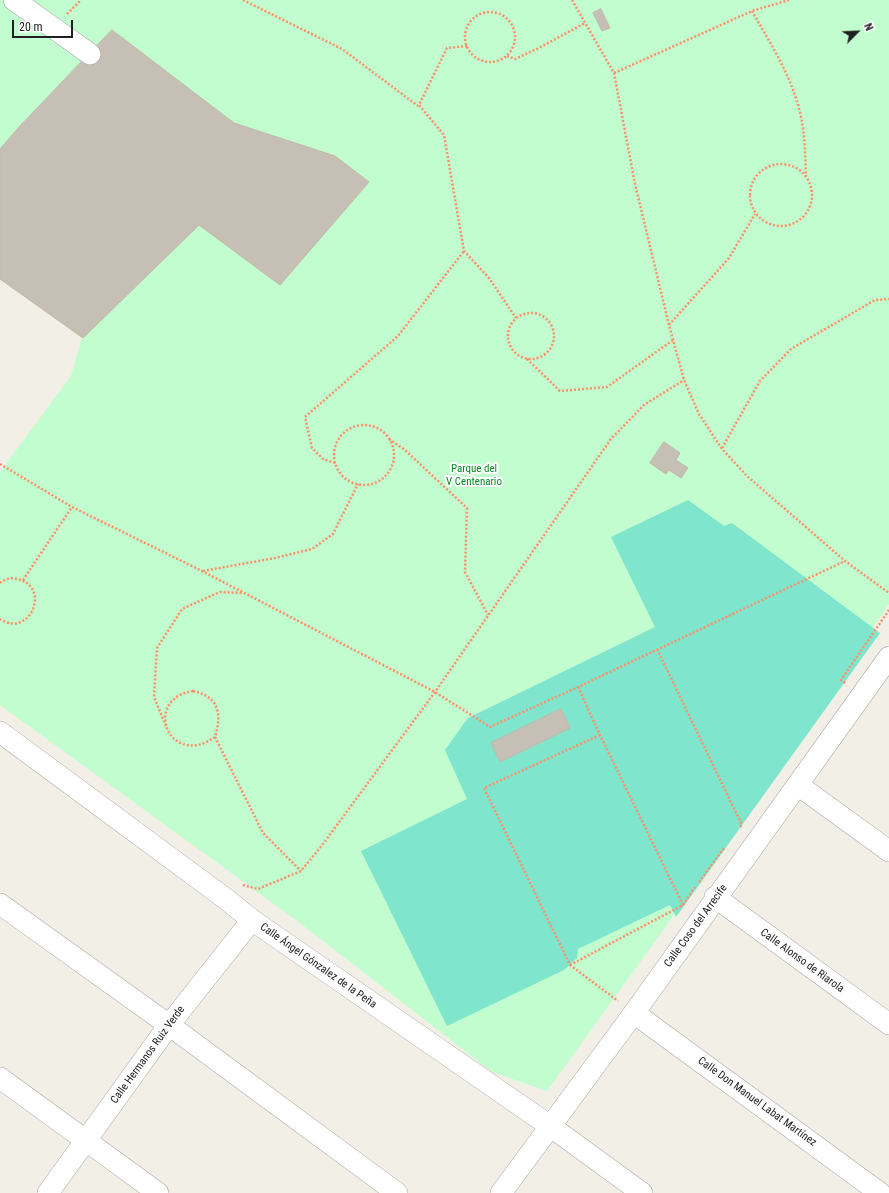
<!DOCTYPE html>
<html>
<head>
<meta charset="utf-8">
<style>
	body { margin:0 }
	#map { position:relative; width:889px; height:1193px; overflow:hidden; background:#f1efe6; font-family:"Roboto Condensed",sans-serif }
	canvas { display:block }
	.north { position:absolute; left:837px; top:12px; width:40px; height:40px; -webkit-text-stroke:3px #fff; paint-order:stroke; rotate:66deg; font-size:11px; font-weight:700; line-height:16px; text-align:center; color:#202020 }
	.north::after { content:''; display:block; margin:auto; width:14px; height:18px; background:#202020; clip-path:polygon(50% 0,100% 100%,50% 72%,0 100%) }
	.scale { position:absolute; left:12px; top:20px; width:61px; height:18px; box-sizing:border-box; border:2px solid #202020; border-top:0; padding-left:5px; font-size:12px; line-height:14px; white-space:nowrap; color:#202020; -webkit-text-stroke:3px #fff; paint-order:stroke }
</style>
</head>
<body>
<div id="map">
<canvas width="889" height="1193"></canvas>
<div class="north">N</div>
<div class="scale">20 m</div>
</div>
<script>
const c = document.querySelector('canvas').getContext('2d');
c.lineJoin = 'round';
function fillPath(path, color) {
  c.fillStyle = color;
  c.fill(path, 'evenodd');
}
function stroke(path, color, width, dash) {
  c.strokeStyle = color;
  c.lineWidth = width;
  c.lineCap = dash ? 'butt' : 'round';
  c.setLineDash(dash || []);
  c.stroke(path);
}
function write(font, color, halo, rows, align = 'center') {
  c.font = font + ' "Roboto Condensed",sans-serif';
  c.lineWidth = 4;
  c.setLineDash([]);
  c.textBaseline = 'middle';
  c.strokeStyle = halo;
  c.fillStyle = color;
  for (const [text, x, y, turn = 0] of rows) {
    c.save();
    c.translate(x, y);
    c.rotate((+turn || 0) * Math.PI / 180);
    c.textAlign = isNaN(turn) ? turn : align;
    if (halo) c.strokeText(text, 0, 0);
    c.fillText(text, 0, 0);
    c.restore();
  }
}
fillPath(new Path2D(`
	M0,0H889V604L659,936L547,1091L492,1072L296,920L0,705V472L71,376L82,338L0,279Z`), '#c1fdce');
fillPath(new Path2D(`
	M688,500L724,526L732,523L880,633L676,917L670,905L578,949L577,958L564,970L447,1026L361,851L467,799L445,750L468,718L655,627L611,537Z`), '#7fe5cc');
const building = new Path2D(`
	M601,9L610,28L602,31L593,13Z
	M112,30L234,123L335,156L369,182L280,285L199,225L83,338L0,279V149L20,126Z
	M664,442L680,453L676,460L688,468L681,478L669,470L666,474L650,463Z
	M561,709L570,728L500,762L491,743Z`);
fillPath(building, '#c6bfb5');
stroke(building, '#c4b8a7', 1);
const minor = new Path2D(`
	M14,0L90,54
	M0,732L226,899L252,920L550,1126L642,1193
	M798,785L889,851
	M715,897L889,1024
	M0,904L169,1025L397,1193
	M634,1013L880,1193
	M0,1078L158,1193
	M48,1193L169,1025L252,920
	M501,1193L634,1013L889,657`);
stroke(minor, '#a7a7a7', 22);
stroke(new Path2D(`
	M243,0L342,49L418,106
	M572,0L614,73L635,184L669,325L684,380L699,414L722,449L747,476L845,561L889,593
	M752,11C769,41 789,72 798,105C805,128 805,152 806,176
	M465 37a25 25 0 1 1 50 0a25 25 0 1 1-50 0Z
	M67,14L81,0
	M467,46L447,48L419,105L444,135L464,251L489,278L516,318
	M507,56L515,59L537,49L585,23
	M614,73L752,11L789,0
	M750 195a31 31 0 1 1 62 0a31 31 0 1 1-62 0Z
	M508 336a23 23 0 1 1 46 0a23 23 0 1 1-46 0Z
	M669,325L729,258L755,214
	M527,359L560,391L607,387L673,340
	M334 455a30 30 0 1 1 60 0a30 30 0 1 1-60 0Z
	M389,439L405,450L467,508L465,572L488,615
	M722,448L760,381L791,349L875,300L889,299
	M335,463L323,459L312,448L305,417L398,336L464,251
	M0,464L72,507L202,571L435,692L490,727L578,687L845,561
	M203,571L275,558L312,549L333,534L358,484
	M23,580L72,507
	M0,583C5,579 11,577 17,579C52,586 30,639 0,619
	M657,649L742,825L740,827
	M845,683L841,680L889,610
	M193,691C219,697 222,713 215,737C210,740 204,744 198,745C161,751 150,697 193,691Z
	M166,726L154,697L157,648L182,609L220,592L243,593
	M600,735L484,788L570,965L618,1001
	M215,737L263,833L301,871
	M699,882L725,847
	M243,885L258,889L301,871L323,844L435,692L611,439L644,405L684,380
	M683,905L695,887
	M570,965L683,905L600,735L578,687`), '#ff8e69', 2.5, [2, 2]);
stroke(minor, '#fff', 21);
write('11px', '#048822', '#fff', [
	["Parque del",474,469],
	["V Centenario",474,482]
]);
write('11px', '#202020', '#fff', [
	["Calle Coso del Arrecife",696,926,-54],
	["Calle Alonso de Riarola",802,961,36],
	["Calle Ángel Gónzalez de la Peña",318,966,35],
	["Calle Hermanos Ruiz Verde",148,1055,-54],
	["Calle Don Manuel Labat Martínez",757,1102,36]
]);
</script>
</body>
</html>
